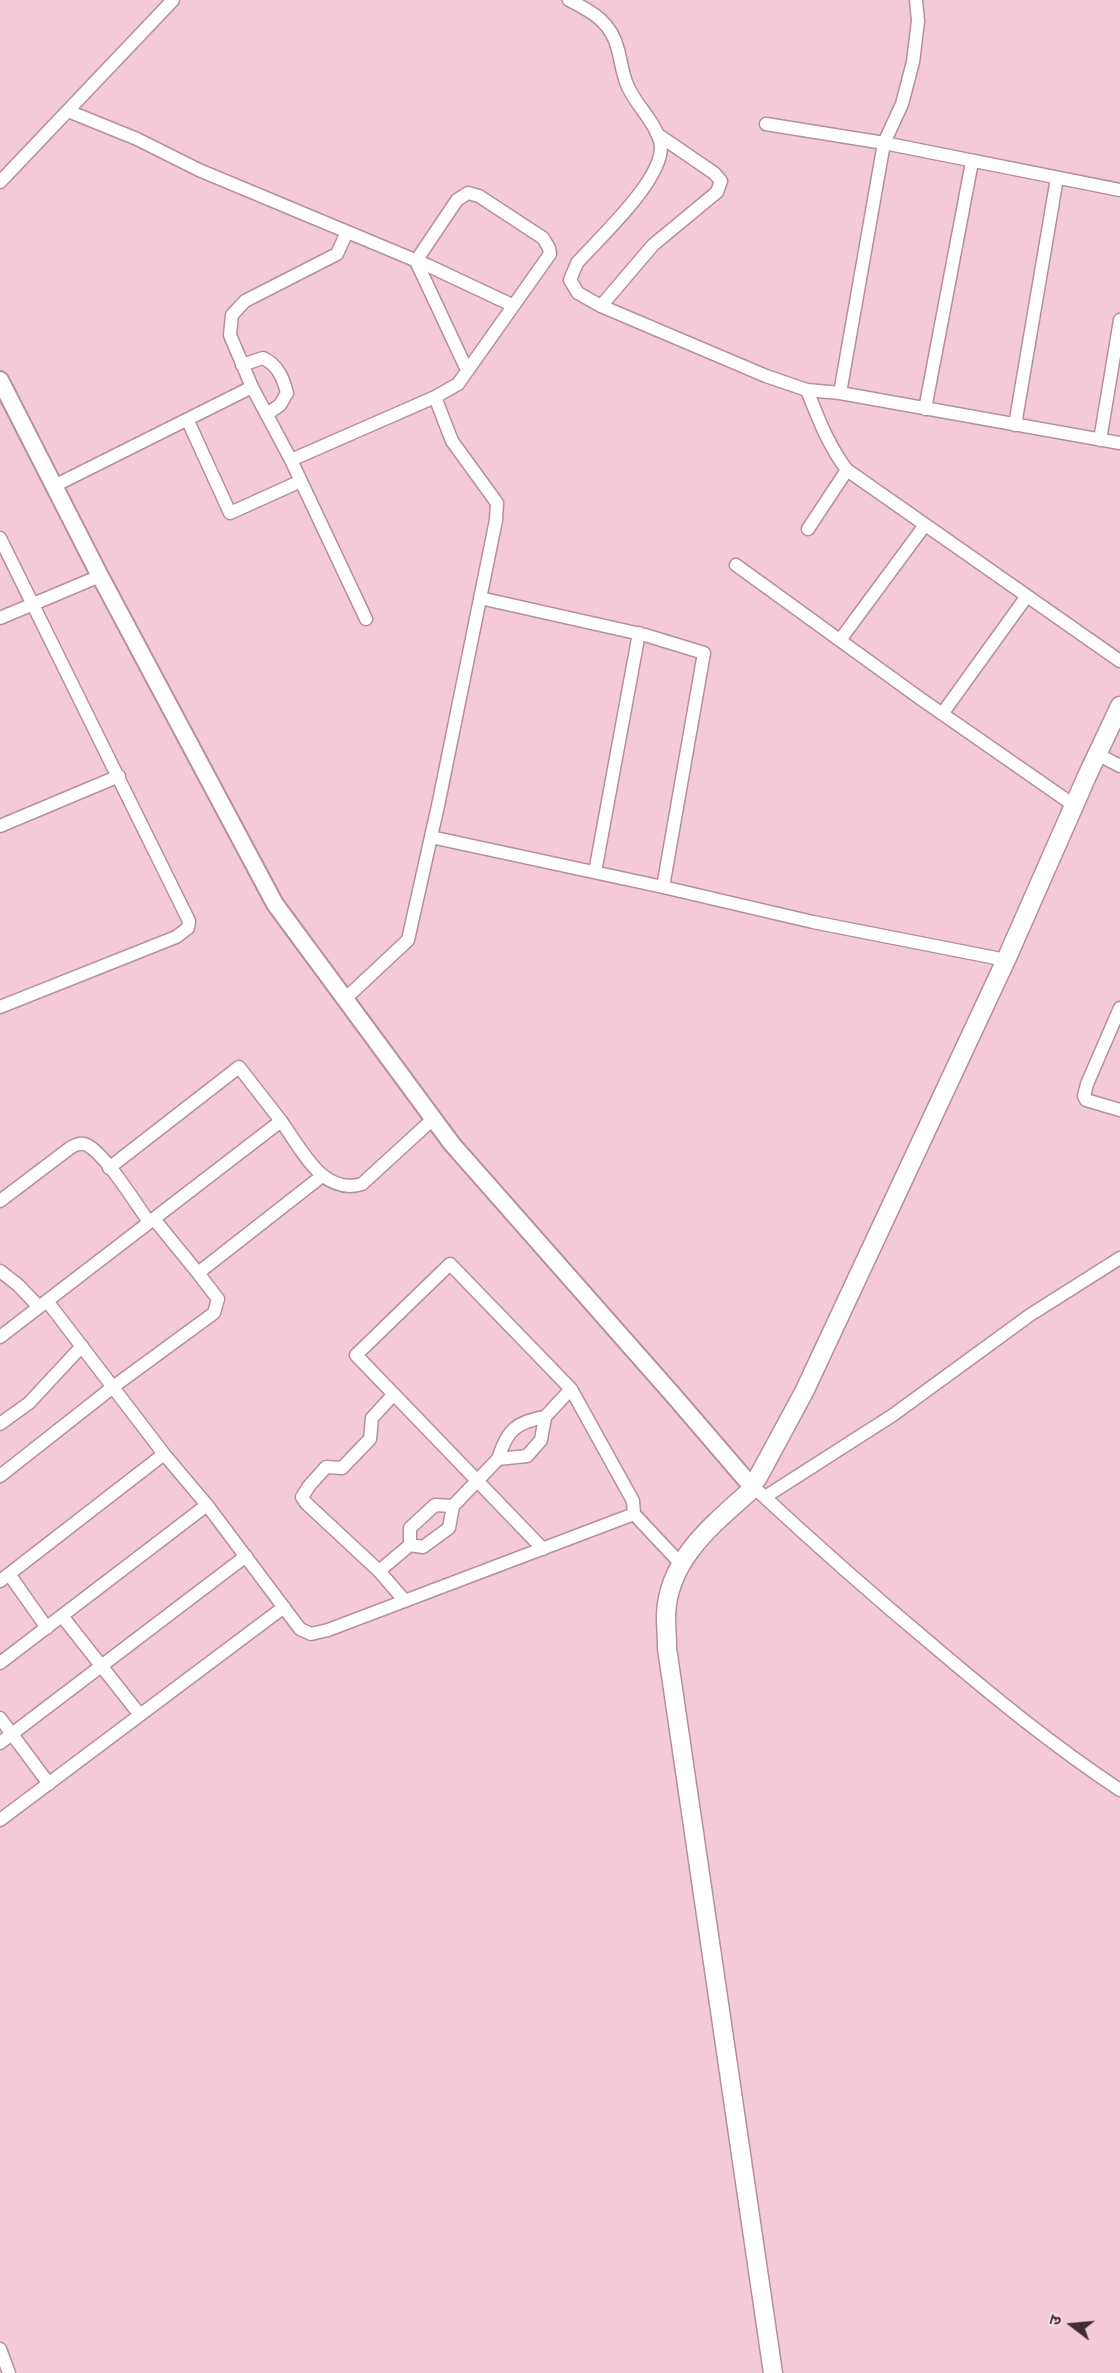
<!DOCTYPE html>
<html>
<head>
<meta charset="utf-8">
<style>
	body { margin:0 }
	#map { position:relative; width:1120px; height:2373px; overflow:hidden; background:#f4cad9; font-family:"PT Sans Narrow","Noto Sans Devanagari",sans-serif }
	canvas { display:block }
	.north { position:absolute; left:1042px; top:2295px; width:60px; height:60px; -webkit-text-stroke:4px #fcdae6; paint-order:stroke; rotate:286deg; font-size:16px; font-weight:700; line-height:24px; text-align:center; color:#3d2d33 }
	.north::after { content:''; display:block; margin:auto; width:21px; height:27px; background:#3d2d33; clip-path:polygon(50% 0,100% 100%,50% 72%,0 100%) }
</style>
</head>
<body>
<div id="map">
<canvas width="1120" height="2373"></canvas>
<div class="north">उ</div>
</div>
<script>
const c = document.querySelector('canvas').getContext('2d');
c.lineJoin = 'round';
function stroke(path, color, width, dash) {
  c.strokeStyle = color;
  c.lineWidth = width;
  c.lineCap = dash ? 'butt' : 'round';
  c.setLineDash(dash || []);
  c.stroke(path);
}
const street = new Path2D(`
	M569,0C593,12 612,23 618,50C621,61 622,71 626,82C633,103 654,119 660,141C670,174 598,239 577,263L570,280L578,293L601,306L766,376L807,390L840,393L1120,443
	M68,111L137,139L199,170L429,266L512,305
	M766,124L884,143L1120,190
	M0,182L173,0
	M601,306L653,245L717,192L721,181L714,173L657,134
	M242,365L263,358C278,365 283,378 287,393L280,405L267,414
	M807,390C818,418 828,445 847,470L1120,661
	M840,393L884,143L902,104L913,62L918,21L916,0
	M435,397L458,384L550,254L549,248L543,238L479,196L468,193L457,200L416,261L467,370
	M925,409L972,162
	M188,421L230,513L301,481
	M1015,425L1057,178
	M1100,440L1120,320
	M291,460L366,619
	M54,486L252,387
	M808,529L847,470
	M0,538L189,921L188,928L176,937L0,1007
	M736,565L921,699L1075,806
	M480,598L645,635L704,653L663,887
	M0,618L100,576
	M840,640L925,525
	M942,714L1027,596
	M1097,754L1120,766
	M0,826L119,776
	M431,837L663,887L813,922L1006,960
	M595,872L639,633
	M345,999L408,940L439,801L496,520L497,503L452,441L435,397L291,460L252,387L230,335L232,315L245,301L337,254L347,232
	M1120,1008L1087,1084L1084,1096L1086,1100L1120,1110
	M109,1168L239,1067L281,1121
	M0,1201L70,1148C75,1145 81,1142 87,1145C106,1155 136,1204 149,1222
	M154,1219L198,1273
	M0,1271L18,1285L39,1307
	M47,1301L164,1454L207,1505L300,1629L311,1634L328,1630L634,1514L680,1563
	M0,1337L281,1121C301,1148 322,1196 362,1184L433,1119
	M394,1394L372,1418L370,1439L342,1468L326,1467L309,1486L302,1497L306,1503L379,1571L405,1601
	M0,1424L29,1403L82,1346
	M498,1459C507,1430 516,1422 545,1417
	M0,1476L113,1387L214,1313L218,1299L198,1273L322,1176
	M758,1491C816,1545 875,1597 936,1648C995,1698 1055,1747 1120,1790
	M765,1497L893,1415L1030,1315L1120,1258
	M410,1545V1528L435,1505L453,1506
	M543,1549L356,1355L450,1264L571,1389L633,1501L634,1514
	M379,1571L410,1545L423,1547L449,1528L453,1506L498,1459L527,1456L541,1440L545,1417L571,1389
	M9,1574L47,1628
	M0,1581L164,1454
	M62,1616L140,1715
	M0,1663L207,1505
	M0,1718L49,1784
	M0,1743L246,1556
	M0,1820L284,1607
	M0,2349L9,2373`);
const secondary = new Path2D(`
	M0,380L100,576L275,904L452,1144L674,1396L747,1481`);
const primary = new Path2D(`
	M757,1479L804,1392L1006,960L1087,776L1120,706
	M749,1492C711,1526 668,1560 666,1615C666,1626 667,1637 667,1648L773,2373`);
stroke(street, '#b68f9d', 15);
stroke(secondary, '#b68f9d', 20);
stroke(primary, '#b68f9d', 21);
stroke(street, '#fff', 12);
stroke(secondary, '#fff', 16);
stroke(primary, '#fff', 18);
</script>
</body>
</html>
